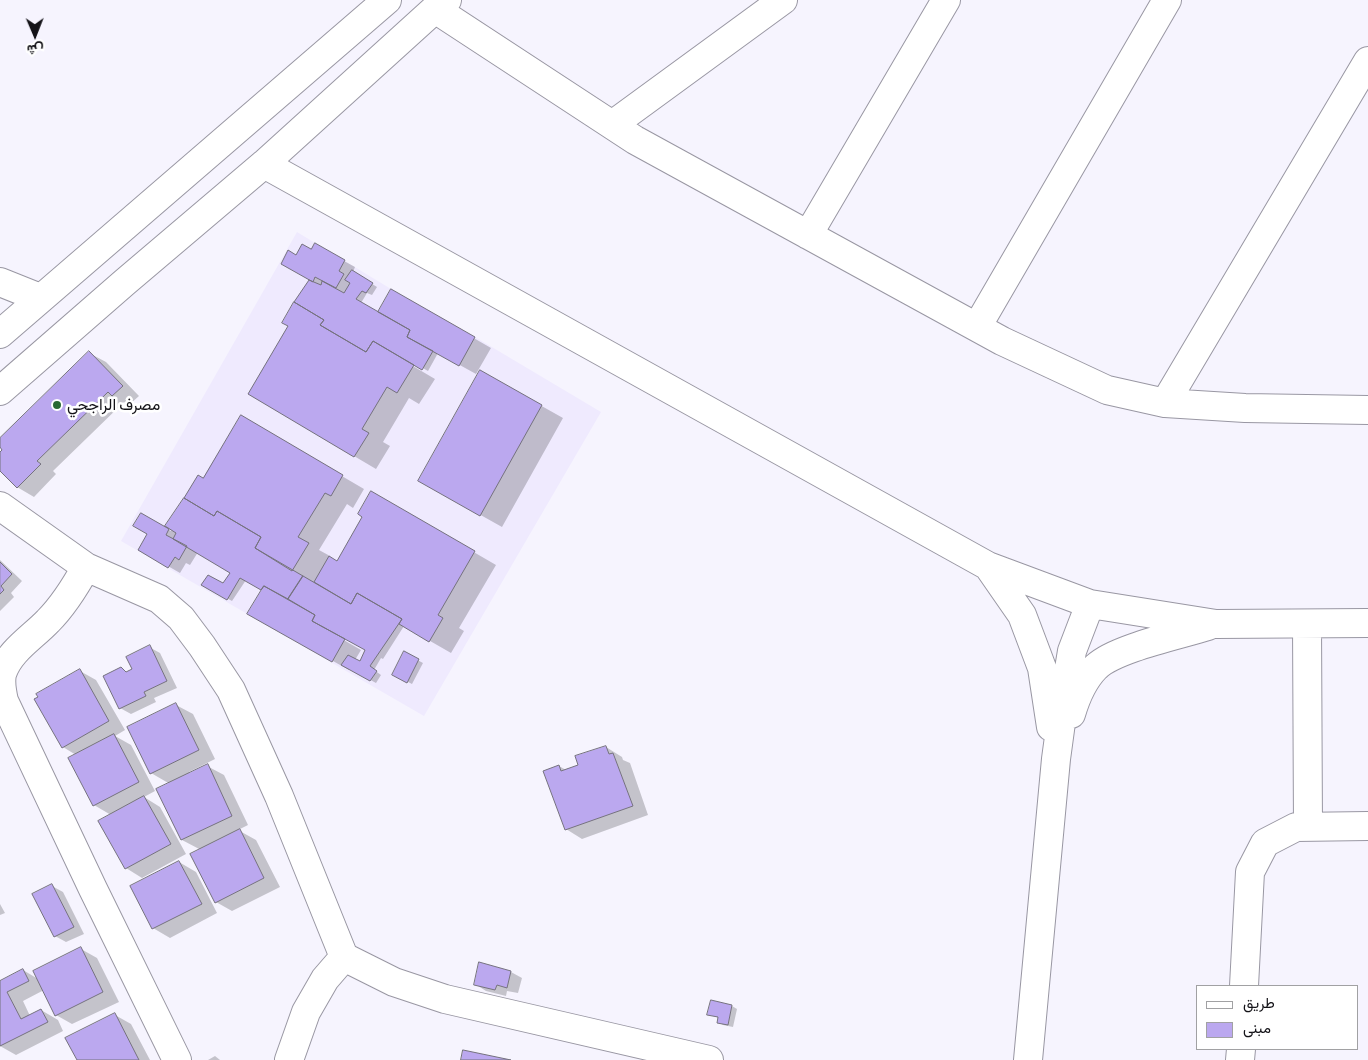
<!DOCTYPE html>
<html>
<head>
<meta charset="utf-8">
<style>
	body { margin:0 }
	#map { position:relative; width:1368px; height:1060px; overflow:hidden; background:#f6f4fe; font-family:"Crimson Pro",Vazirmatn,serif }
	canvas { display:block }
	.legend { position:absolute; left:1196px; top:985px; width:162px; height:65px; box-sizing:border-box; background:#fff; border:1px solid #a1a1a3; margin:0; padding:6px 9px; list-style:none; font-size:15px; color:#141318 }
	.legend li { display:flex; align-items:center; gap:10px; height:25px }
	.legend b { width:25px; border:1px solid #a1a1a3 }
	.north { position:absolute; left:10px; top:10px; width:50px; height:50px; -webkit-text-stroke:4px #fff; paint-order:stroke; rotate:179deg; font-size:14px; font-weight:700; line-height:20px; text-align:center; color:#141318 }
	.north::after { content:''; display:block; margin:auto; width:18px; height:22px; background:#141318; clip-path:polygon(50% 0,100% 100%,50% 72%,0 100%) }
</style>
</head>
<body>
<div id="map">
<canvas width="1368" height="1060"></canvas>
<ul class="legend">
<li><b style="height:6px;background:#fff"></b>طريق</li>
<li><b style="height:14px;background:#bba8ef"></b>مبنى</li>
</ul>
<div class="north">ش</div>
</div>
<script>
const c = document.querySelector('canvas').getContext('2d');
c.lineJoin = 'round';
function fillPath(path, color) {
  c.fillStyle = color;
  c.fill(path, 'evenodd');
}
function stroke(path, color, width, dash) {
  c.strokeStyle = color;
  c.lineWidth = width;
  c.lineCap = dash ? 'butt' : 'round';
  c.setLineDash(dash || []);
  c.stroke(path);
}
function write(font, color, halo, rows, align = 'center') {
  c.font = font + ' "Crimson Pro",Vazirmatn,serif';
  c.lineWidth = 5;
  c.setLineDash([]);
  c.textBaseline = 'middle';
  c.strokeStyle = halo;
  c.fillStyle = color;
  for (const [text, x, y, turn = 0] of rows) {
    c.save();
    c.translate(x, y);
    c.rotate((+turn || 0) * Math.PI / 180);
    c.textAlign = isNaN(turn) ? turn : align;
    if (halo) c.strokeText(text, 0, 0);
    c.fillText(text, 0, 0);
    c.restore();
  }
}
fillPath(new Path2D(`
	M297,232L391,289L475,337L601,412L424,716L121,541Z`), '#efeafe');
fillPath(new Path2D(`
	M315,245L355,267L353,272L377,287L372,295L367,293L361,303L379,314L392,291L491,348L476,374L438,353L428,371L379,343L377,345L435,379L419,404L409,398L383,442L390,446L376,469L249,394L290,326L295,303L310,279L297,257L312,251Z
	M89,353L106,362L139,396L129,405L124,402L53,471L56,474L34,497L17,487L0,469V454L4,450L0,446V440Z
	M481,372L563,418L502,527L420,481Z
	M241,417L364,489L353,508L347,504L319,550L330,556L329,558L337,562L364,517L372,493L496,565L459,628L464,631L451,653L404,626L383,659L381,658L374,670L381,675L376,683L350,669L349,670L249,614L263,590L246,580L232,601L203,585H223L232,572L198,552L190,565L186,563L180,573L140,550L149,534L141,514L171,531ZM315,582L347,601L346,603L313,584ZM329,629L367,650L360,662L355,660L361,650L328,631Z
	M0,560L22,581L11,593L14,597L0,611Z
	M149,647L160,653L177,688L154,698L156,702L131,714L120,708L121,669L128,673L134,670Z
	M404,653L423,663L412,684L393,674Z
	M80,671L96,680L125,730L115,736L131,745L155,791L144,797L160,807L186,854L142,878L126,868L111,815L94,805L76,755L63,747Z
	M176,705L193,714L215,759L189,772L190,774L207,766L224,775L248,825L238,830L256,840L280,887L232,911L216,902L201,850L182,840L158,790L170,784L151,773Z
	M606,747L622,757L623,760L630,763L648,815L582,839L566,829L559,766L566,770L580,765Z
	M179,862L196,872L217,913L170,938L153,928Z
	M52,886L63,892L84,934L66,942L55,936Z
	M0,904L5,913L0,915Z
	M81,949L97,958L119,1002L72,1024L56,1015L44,990L23,1001L30,1016L41,1010L58,1020L63,1031L16,1055L0,1046V982L23,970L38,979Z
	M480,964L511,972L522,978L518,993L507,991L506,996L486,991L475,984Z
	M712,1001L732,1006L737,1009L733,1027L723,1025L718,1022L719,1018L709,1014Z
	M115,1015L131,1024L150,1060H78Z
	M215,1056L220,1060H208Z`), '#0003');
const building = new Path2D(`
	M315,243L345,260L339,271L344,274L336,288L315,277L313,282L281,264L288,250L296,255L302,244L311,249Z
	M352,270L373,283L366,293L362,291L356,299L410,330L407,337L433,351L422,370L373,341L366,352L320,325L324,320L294,302L309,280L321,285L322,281L344,293L350,283L345,280Z
	M391,289L475,337L459,366L407,337L410,330L378,312Z
	M294,302L324,320L320,325L366,352L373,341L414,365L397,393L387,387L362,429L369,433L354,457L248,394L288,326L282,323Z
	M89,351L123,386L112,396L108,392L37,461L41,464L17,488L0,471V452L2,450L0,447V438Z
	M480,370L542,405L480,516L418,481Z
	M241,415L343,475L331,496L325,493L298,537L309,543L292,571L255,548L261,537L217,511L214,516L184,498L198,475L203,478Z
	M371,491L475,551L438,615L443,618L429,642L399,624L402,619L357,593L351,604L314,582L329,556L337,561L362,517L358,514Z
	M184,498L214,516L217,511L261,537L255,548L303,576L288,599L264,586L261,590L240,578L227,600L201,585L208,575L223,583L230,573L173,539L176,533L165,526Z
	M141,513L169,529L166,535L187,546L179,560L175,557L168,568L138,550L147,534L133,526Z
	M0,562L12,574L1,586L4,590L0,594Z
	M303,576L351,604L357,593L402,619L370,666L377,671L370,681L341,665L348,655L360,661L365,650L312,621L315,615L288,599Z
	M264,586L315,615L312,621L345,639L332,662L247,614Z
	M150,645L167,681L144,692L146,696L119,709L103,676L121,667L126,672L132,669L126,657Z
	M404,651L419,659L407,683L392,675Z
	M80,669L109,721L62,748L34,699L38,697L36,694Z
	M176,703L199,750L150,774L127,727Z
	M114,734L139,782L93,806L68,758Z
	M606,746L609,754L613,753L633,806L565,830L543,771L559,765L561,771L578,765L575,756Z
	M208,764L232,816L181,840L156,789Z
	M144,796L171,844L125,869L98,821Z
	M240,829L264,878L215,903L190,854Z
	M179,861L202,904L152,929L130,886Z
	M52,884L74,927L54,937L32,894Z
	M81,947L103,992L55,1016L33,971Z
	M479,962L511,971L507,988L497,985L495,990L474,985Z
	M23,969L29,981L7,992L21,1019L41,1009L48,1022L0,1046V981Z
	M711,1000L732,1005L728,1025L717,1023L718,1017L707,1015Z
	M115,1013L139,1060H77L65,1038Z
	M463,1050L511,1060H461Z`);
fillPath(building, '#bba8ef');
stroke(building, '#75727e', 1);
const minor = new Path2D(`
	M435,9L635,140L1002,341L1107,390L1165,403L1245,408L1368,410
	M612,125L783,0
	M264,164L988,566L1090,604L1216,624L1368,623
	M808,235L946,0
	M0,282L40,298
	M977,327L1167,0
	M0,334L387,0
	M0,391L125,282L264,164L435,9L447,0
	M1165,403L1368,61
	M0,506L86,567C75,587 64,605 48,621C33,637 9,651 2,674C0,683 2,692 4,701L93,889L177,1060
	M988,566L1022,615L1042,668L1051,727
	M86,567L159,599L181,618L202,646L231,690L279,796L344,957L394,982L445,999L709,1060
	M1307,624L1308,827
	M1071,714C1076,697 1083,680 1096,667C1116,648 1180,635 1208,626
	M1244,986L1250,872L1265,843L1296,827L1368,826
	M289,1060L306,1012L325,979L344,957
	M1028,1060L1056,759L1065,693L1072,651L1090,604
	M1240,1060L1241,1049`);
stroke(minor, '#9997a3', 30);
stroke(minor, '#fff', 28);
for (const [x, y, r, color] of [
	[57,405,5,"#296933"]
]) {
  const dot = new Path2D();
  dot.arc(x, y, r, 0, 2 * Math.PI);
  c.fillStyle = color;
  c.fill(dot);
  stroke(dot, '#fff', 2);
}
write('16px', '#141318', '#fff', [
	["مصرف الراجحي",67,405]
], 'left');
</script>
</body>
</html>
